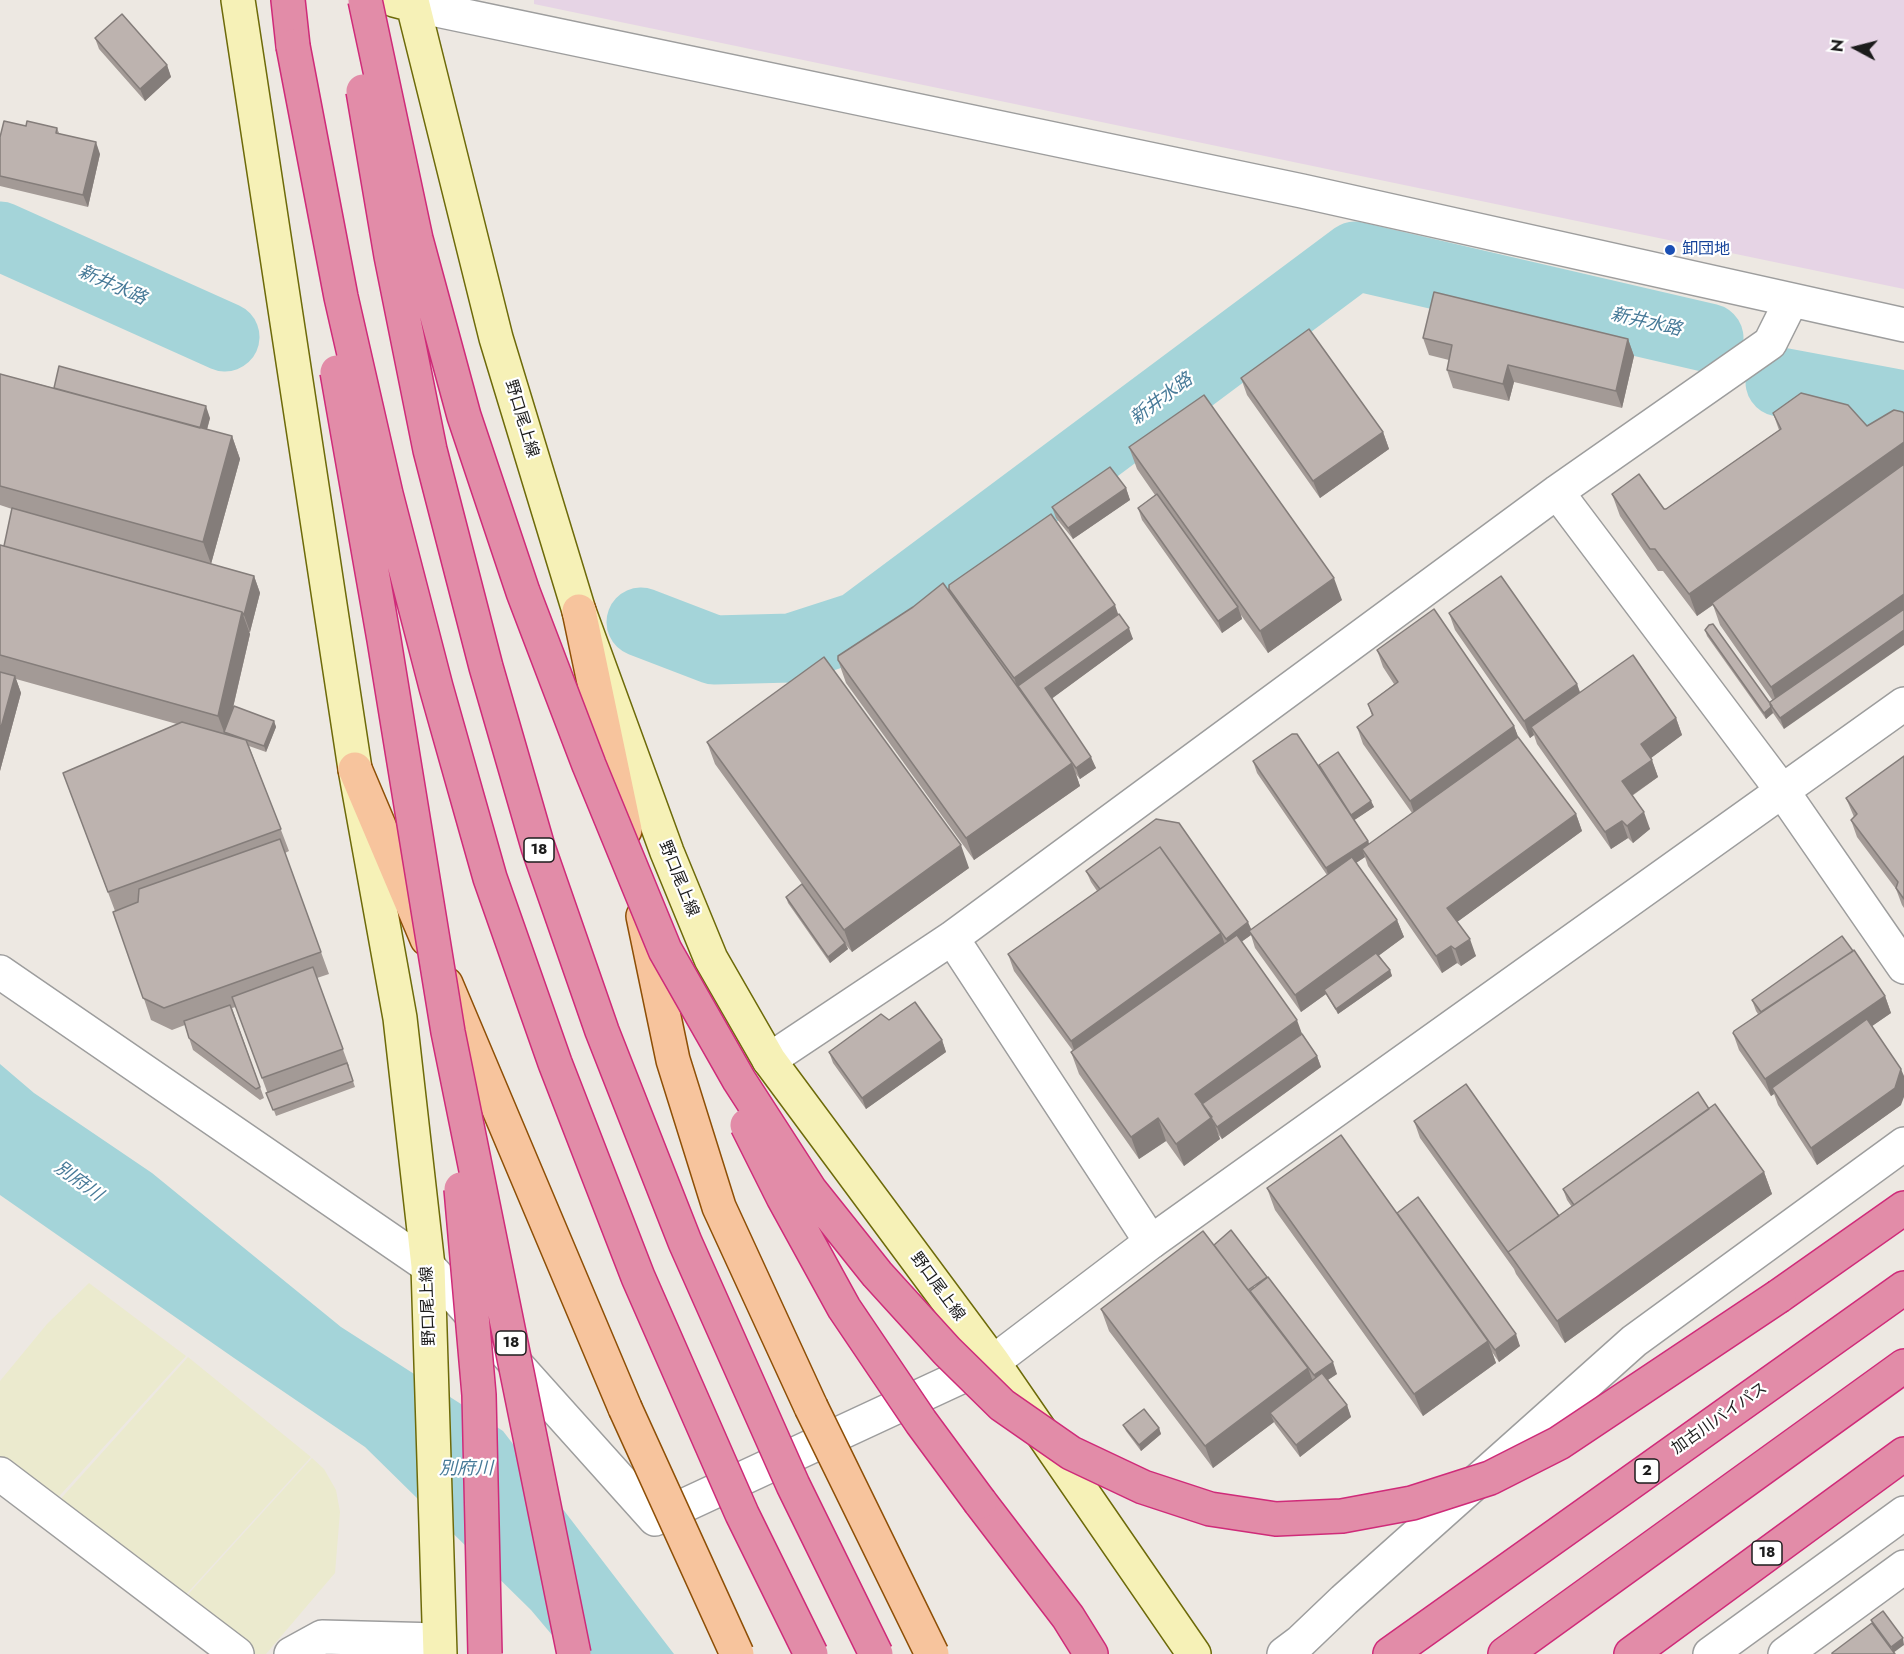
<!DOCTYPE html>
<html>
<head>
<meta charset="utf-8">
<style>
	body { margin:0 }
	#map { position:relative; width:1904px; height:1654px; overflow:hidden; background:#ede8e2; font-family:Jost,sans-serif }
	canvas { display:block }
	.north { position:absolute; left:1826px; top:18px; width:60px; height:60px; -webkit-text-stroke:4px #fff; paint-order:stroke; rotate:277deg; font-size:16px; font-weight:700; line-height:24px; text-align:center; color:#1c1c1c }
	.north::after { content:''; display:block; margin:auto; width:21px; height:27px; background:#1c1c1c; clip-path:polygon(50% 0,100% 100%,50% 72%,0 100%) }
</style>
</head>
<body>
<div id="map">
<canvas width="1904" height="1654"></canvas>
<div class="north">N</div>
</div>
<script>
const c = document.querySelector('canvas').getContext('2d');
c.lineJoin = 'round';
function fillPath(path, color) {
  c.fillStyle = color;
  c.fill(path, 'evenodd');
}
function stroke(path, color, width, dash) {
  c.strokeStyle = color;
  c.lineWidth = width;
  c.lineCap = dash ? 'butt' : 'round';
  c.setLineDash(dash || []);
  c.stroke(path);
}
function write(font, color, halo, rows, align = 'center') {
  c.font = font + ' Jost,"Noto Sans JP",sans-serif';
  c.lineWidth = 4.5;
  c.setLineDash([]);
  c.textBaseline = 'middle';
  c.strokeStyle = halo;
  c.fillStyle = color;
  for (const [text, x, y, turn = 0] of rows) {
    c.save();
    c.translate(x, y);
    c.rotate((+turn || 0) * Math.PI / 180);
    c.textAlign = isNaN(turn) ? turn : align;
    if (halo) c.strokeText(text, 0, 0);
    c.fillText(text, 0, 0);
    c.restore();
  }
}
fillPath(new Path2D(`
	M534,0H1904V289L534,4Z`), '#e6d4e5');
fillPath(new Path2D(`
	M89,1283L186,1356L53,1503L0,1461V1381L47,1324Z
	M188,1357L311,1457L181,1600L56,1504Z
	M312,1458L324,1469L336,1490L340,1512L335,1573L266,1654H251L182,1601Z`), '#ebeace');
fillPath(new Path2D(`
	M0,1064L34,1093L152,1173L341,1327L503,1431L674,1654H568L531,1610L365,1447L234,1358L0,1195Z`), '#a4d4d9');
stroke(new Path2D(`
	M0,236L225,337
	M1780,382L1904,405
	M641,622L714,650L791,648L859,626L1355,256L1709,338`), '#a4d4d9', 69);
const minor = new Path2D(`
	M1557,492L1783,792L1904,967
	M952,938L1151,1242
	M769,1060L952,938L1557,492L1770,343L1791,301
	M0,1474L237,1654
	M291,1654L322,1637L439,1640
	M1284,1654L1300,1642L1344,1600L1634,1341L1904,1144
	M1710,1654L1904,1513
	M1785,1654L1904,1567`);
const tertiary = new Path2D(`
	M413,5L1302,191L1904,325
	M0,972L428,1266L655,1519L993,1362L1151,1242L1904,704`);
const secondary = new Path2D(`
	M238,0L355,769L400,1018L428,1266L440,1654
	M394,0L413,5L496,338L579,611L667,852L711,959L769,1060L993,1362L1194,1654`);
const primary = new Path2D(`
	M579,611L625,830
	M355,769L427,939
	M643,916L673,1060L719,1207L811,1407
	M446,984L625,1408`);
const motorway = new Path2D(`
	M288,0L293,46
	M1779,1296L1904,1208
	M980,1502L1068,1617L1091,1654
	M1390,1654L1904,1288
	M1505,1654L1904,1366
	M1631,1654L1904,1454`);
stroke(minor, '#9d9d9d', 36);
stroke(tertiary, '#9d9d9d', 36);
stroke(secondary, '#6d6a09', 36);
stroke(primary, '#8e4f06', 36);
stroke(motorway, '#cf2b79', 36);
stroke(minor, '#fff', 33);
stroke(tertiary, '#fff', 33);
stroke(secondary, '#f6f1b7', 33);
stroke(primary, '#f7c49d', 33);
stroke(motorway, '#e28ca8', 33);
const primaryBridge = new Path2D(`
	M811,1407L932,1654
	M625,1408L737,1654`);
const motorwayBridge = new Path2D(`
	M365,0L416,239L464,416L523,592L589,765L665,950L739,1080L810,1190L877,1274L947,1351L1002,1405L1071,1453L1143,1487L1210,1509L1276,1519L1342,1516L1412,1503L1490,1478L1559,1443L1779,1296
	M293,46L341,297L386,494L436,687L490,878L555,1063L638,1277L742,1514L811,1654
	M363,91L391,256L430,450L486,667L538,847L602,1031L685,1242L793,1485L876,1654
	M337,372L384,640L448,1032L574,1654
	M747,1125L783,1197L844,1308L921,1422L980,1502
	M461,1189L479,1395L485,1654`);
stroke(primaryBridge, '#8e4f06', 36, []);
stroke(motorwayBridge, '#cf2b79', 36, []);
stroke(primaryBridge, '#f7c49d', 33);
stroke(motorwayBridge, '#e28ca8', 33);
fillPath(new Path2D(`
	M95,38L167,65L171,77L145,101L99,49Z
	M26,126L57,128L59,133L100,154L88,207L0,186V137Z
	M1423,338L1628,339L1634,356L1622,408L1514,382L1509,401L1453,388L1447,370L1449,360L1429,355Z
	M0,374L54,388L210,418L207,430L232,436L240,459L211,564L254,576L260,593L250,632H249L250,634L233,708L274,721L276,727L266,752L249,746L289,851L285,853L329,974L317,978L349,1066H348L355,1087L276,1116L236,1007L232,1008L264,1098L260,1100L193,1050L185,1025L172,1030L151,1020L115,911L63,773L177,724L16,679L21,693L0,771V545L4,546L12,509L0,505Z
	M1241,378L1383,432L1389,449L1320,498L1247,395Z
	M1801,393L1784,729L1773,713L1766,719L1707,636L1705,630L1770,704L1773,701L1720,625L1713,605L1697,616L1663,571H1658L1620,516L1612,494L1666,509L1779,430L1773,413Z
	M1129,447L1342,600L1268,653L1241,615L1242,619L1222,633L1142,520L1138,508L1155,495L1137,469Z
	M1126,488L1130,500L1073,539L1056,518L1052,507Z
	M949,589L1119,614L1133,639L1052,698L1096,768L1080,779L1076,774L1080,786L974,860L846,683L838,660L951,593Z
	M1449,613L1577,684L1580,692L1676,718L1682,735L1651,758L1658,777L1632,796L1650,829L1633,843L1628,838L1611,849L1537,744L1534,735L1530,738L1455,630Z
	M1377,650L1514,726L1518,737L1576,814L1582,831L1457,922L1476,956L1461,966L1457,963L1442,973L1368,866L1365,857L1356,863L1397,920L1404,937L1379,955L1390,970L1392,976L1338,1014L1326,994L1301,1012L1255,948L1251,935L1241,942L1317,1056L1321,1067L1222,1139L1217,1133L1220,1139L1184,1166L1166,1141L1139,1159L1079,1074L1071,1052L1073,1051L1014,971L1008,954L1097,891L1091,882L1086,871L1251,930L1327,875L1257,773L1253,761L1321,770L1319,765L1371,801L1374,807L1354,820L1368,841L1369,844L1412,813L1363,744L1357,727L1372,716L1368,704L1394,684L1383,667Z
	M707,742L969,868L852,952L846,945L848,949L830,963L788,903L786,897L802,884L715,764Z
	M1904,756V908L1902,905L1896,889L1857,837L1851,820L1854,817L1846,798Z
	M1885,996L1891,1013L1872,1026L1901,1105L1817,1165L1778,1105L1774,1094L1771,1096L1739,1050L1733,1033L1758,1014L1756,1011L1752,1000Z
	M889,1020L942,1040L946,1052L866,1109L833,1063L829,1052Z
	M1709,1109L1764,1172L1772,1194L1565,1343L1516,1274L1514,1269L1420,1138L1414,1121L1559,1216L1572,1207L1567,1200L1563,1189Z
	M1267,1188L1397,1213L1520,1346L1499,1362L1492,1352L1496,1363L1423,1416L1275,1210Z
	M1214,1245L1337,1374L1328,1380L1347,1405L1351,1417L1300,1457L1275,1424L1274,1422L1213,1468L1109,1331L1101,1309Z
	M1123,1425L1159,1428L1161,1434L1141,1451L1126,1431Z`), '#a39a96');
fillPath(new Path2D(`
	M167,65L171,77L145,101L140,89Z
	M96,142L100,154L88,207L83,195Z
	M1628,339L1634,356L1622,408L1616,391Z
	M1508,365L1514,382L1509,401L1503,384Z
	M206,406L210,418L202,447L198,435Z
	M1383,432L1389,449L1320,498L1313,481Z
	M232,436L240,459L211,564L203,542Z
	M1904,442V470L1697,616L1689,594Z
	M1126,488L1130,500L1073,539L1068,528Z
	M254,576L260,593L250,632L244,615Z
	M1334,578L1342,600L1268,653L1260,631Z
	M1904,594V621L1779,710L1771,687Z
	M1115,605L1121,622L1020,695L1014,678Z
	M1238,607L1242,619L1222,633L1218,621Z
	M242,612L250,634L227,733L224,732L218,716Z
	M1129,628L1133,639L1050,700L1045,688Z
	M1904,630V645L1784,729L1780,718Z
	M15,676L21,693L0,771V731Z
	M1577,684L1583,702L1531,727L1534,735L1530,738L1524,721Z
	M1771,707L1773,713L1766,719L1764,713Z
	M1676,718L1682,735L1647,761L1641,744Z
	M274,721L276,727L266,752L264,746Z
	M1514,726L1521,744L1416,818L1410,801Z
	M1091,757L1096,768L1080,779L1076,768Z
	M1652,760L1658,777L1628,798L1622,781Z
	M1072,763L1080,786L974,860L966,838Z
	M1371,801L1374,807L1353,821L1351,815Z
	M1644,812L1650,829L1633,843L1627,826Z
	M1576,814L1582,831L1453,925L1447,908Z
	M1622,821L1628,838L1611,849L1605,832Z
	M1368,841L1372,852L1362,849L1365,857L1330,880L1326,868Z
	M961,845L969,868L852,952L844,930Z
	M1397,920L1404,937L1327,994L1324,990L1326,994L1301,1012L1295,995Z
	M1248,922L1253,933L1249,931L1251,935L1230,950L1226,939Z
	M1221,933L1227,951L1077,1058L1071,1041Z
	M1470,939L1476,956L1461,966L1455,949Z
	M845,943L848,949L830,963L828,957Z
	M1451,946L1457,963L1442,973L1436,956Z
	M1390,970L1392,976L1338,1014L1336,1009Z
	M1885,996L1891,1013L1775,1093L1772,1088L1774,1094L1771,1096L1765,1079Z
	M1297,1020L1305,1042L1207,1113L1195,1094Z
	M942,1040L946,1052L866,1109L862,1098Z
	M1317,1056L1321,1067L1222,1139L1217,1127Z
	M1901,1069L1904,1076V1097L1901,1105L1817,1165L1811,1148Z
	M1212,1117L1220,1139L1184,1166L1176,1144Z
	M1158,1118L1166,1141L1139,1159L1131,1137Z
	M1764,1172L1772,1194L1565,1343L1557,1321Z
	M1516,1334L1520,1346L1499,1362L1495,1350Z
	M1488,1341L1496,1363L1423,1416L1414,1394Z
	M1333,1362L1337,1374L1318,1386L1314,1375Z
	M1308,1368L1316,1390L1270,1413L1274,1422L1213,1468L1205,1446Z
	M1347,1405L1351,1417L1300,1457L1296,1445Z
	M1159,1428L1161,1434L1141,1451L1139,1445Z
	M1903,1638L1904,1645L1893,1653L1891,1647Z`), '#847d7a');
const building = new Path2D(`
	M122,14L167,65L140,89L95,38Z
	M4,121L26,126L27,121L57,128L56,133L96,142L83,195L0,176V137Z
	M1434,292L1628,339L1616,391L1508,365L1503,384L1447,370L1452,345L1423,338Z
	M1309,329L1383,432L1313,481L1241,378Z
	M59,366L206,406L200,428L54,388Z
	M0,374L232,436L203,542L0,486Z
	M1801,393L1848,405L1867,426L1894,410L1903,412L1904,414V442L1689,594L1655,549H1650L1612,494L1639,474L1664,509H1666L1781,429L1773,413Z
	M1204,395L1334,578L1260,631L1129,447Z
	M1904,464V594L1771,687L1712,603Z
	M1110,467L1126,488L1068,528L1052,507Z
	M1157,494L1238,607L1218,621L1138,508Z
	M12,508L254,576L244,615L242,612L4,546Z
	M1051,514L1115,605L1014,678L949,589V585Z
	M0,545L242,612L218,716L0,655Z
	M1501,576L1577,684L1524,721L1449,613Z
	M943,583L1072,763L966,838L838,660V656L913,607Z
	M1434,609L1514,726L1410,801L1357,727L1373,715L1368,704L1398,682L1377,650Z
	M1904,609V630L1780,718L1770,704V702Z
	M1119,614L1129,628L1045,688L1091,757L1076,768L1018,686Z
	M1713,624L1772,706L1770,704L1771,707L1764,713L1705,630L1709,625Z
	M1633,655L1676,718L1641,744L1652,760L1622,781L1644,812L1627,826L1622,821L1605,832L1531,727Z
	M824,657L961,845L844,930L707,742Z
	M0,672L15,676L0,731Z
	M234,706L274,721L264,746L224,732Z
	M182,722L246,740L281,829L108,892L63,773Z
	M1292,734H1297L1368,841L1326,868L1253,761Z
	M1518,737L1576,814L1447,908L1470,939L1455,949L1451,946L1436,956L1362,849Z
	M1338,752L1371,801L1351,815L1319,765Z
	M1904,756V899L1896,888L1898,882L1851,820L1857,814L1846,798Z
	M1156,819L1179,823L1248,922L1226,939L1160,847L1100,889L1086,871Z
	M280,839L321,952L164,1008L143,998L113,912L138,902L139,889Z
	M1160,847L1221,933L1071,1041L1008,954Z
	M1352,857L1397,920L1295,995L1249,931Z
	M802,884L845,943L828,957L786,897Z
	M1237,935L1297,1020L1195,1094L1212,1117L1176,1144L1158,1118L1131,1137L1071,1052Z
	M1842,936L1853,951L1761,1012L1752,1000Z
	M1854,950L1885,996L1765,1079L1733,1033L1734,1031Z
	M1376,953L1390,970L1336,1009L1324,990Z
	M313,967L343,1049L262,1078L232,997Z
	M915,1002L942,1040L862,1098L829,1052L881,1014L889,1020Z
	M230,1005L260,1087L256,1089L189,1038L184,1021Z
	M1867,1019L1901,1069L1895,1088L1811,1148L1772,1088Z
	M1302,1034L1317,1056L1217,1127L1202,1104Z
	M347,1063L353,1081L273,1110L266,1093Z
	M1466,1084L1559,1216L1508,1252L1510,1255L1414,1121Z
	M1698,1092L1709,1109L1574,1205L1563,1189Z
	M1715,1104L1764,1172L1557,1321L1508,1252Z
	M1341,1135L1488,1341L1414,1394L1267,1188Z
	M1418,1197L1516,1334L1495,1350L1397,1213Z
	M1231,1230L1267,1277L1248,1290L1214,1245Z
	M1203,1231L1308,1368L1205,1446L1101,1309Z
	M1268,1277L1333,1362L1314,1375L1250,1291Z
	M1322,1373L1347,1405L1296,1445L1270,1413Z
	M1144,1409L1159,1428L1139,1445L1123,1425Z
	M1883,1611L1903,1638L1891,1647L1871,1620Z
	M1872,1623L1895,1654H1832V1653Z`);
fillPath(building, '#bdb3af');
stroke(building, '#847d7a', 1.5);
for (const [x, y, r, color] of [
	[1670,250,6,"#1a4fb4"]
]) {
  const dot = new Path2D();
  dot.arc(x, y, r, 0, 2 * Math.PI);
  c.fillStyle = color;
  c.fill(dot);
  stroke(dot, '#fff', 2);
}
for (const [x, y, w] of [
	[539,850,30],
	[511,1343,30],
	[1647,1471,24],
	[1767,1553,30]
]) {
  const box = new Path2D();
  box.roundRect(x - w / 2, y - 12, w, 24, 4.5);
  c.fillStyle = '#fff';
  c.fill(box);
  stroke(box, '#1c1c1c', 1.5);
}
write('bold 15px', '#1c1c1c', null, [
	["18",539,850],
	["18",511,1343],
	["2",1647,1471],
	["18",1767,1553]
]);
write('16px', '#164399', '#fff', [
	["卸団地",1682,250]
], 'left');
write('16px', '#1c1c1c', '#fff', [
	["野口尾上線",521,419,73],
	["野口尾上線",678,879,68],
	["野口尾上線",937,1287,54],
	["野口尾上線",429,1306,-92],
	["加古川バイパス",1720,1419,-35]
]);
write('italic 18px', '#477a98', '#fff', [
	["新井水路",112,286,24],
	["新井水路",1646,323,13],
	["新井水路",1162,400,-37],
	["別府川",78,1182,36],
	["別府川",466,1470]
]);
</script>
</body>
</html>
